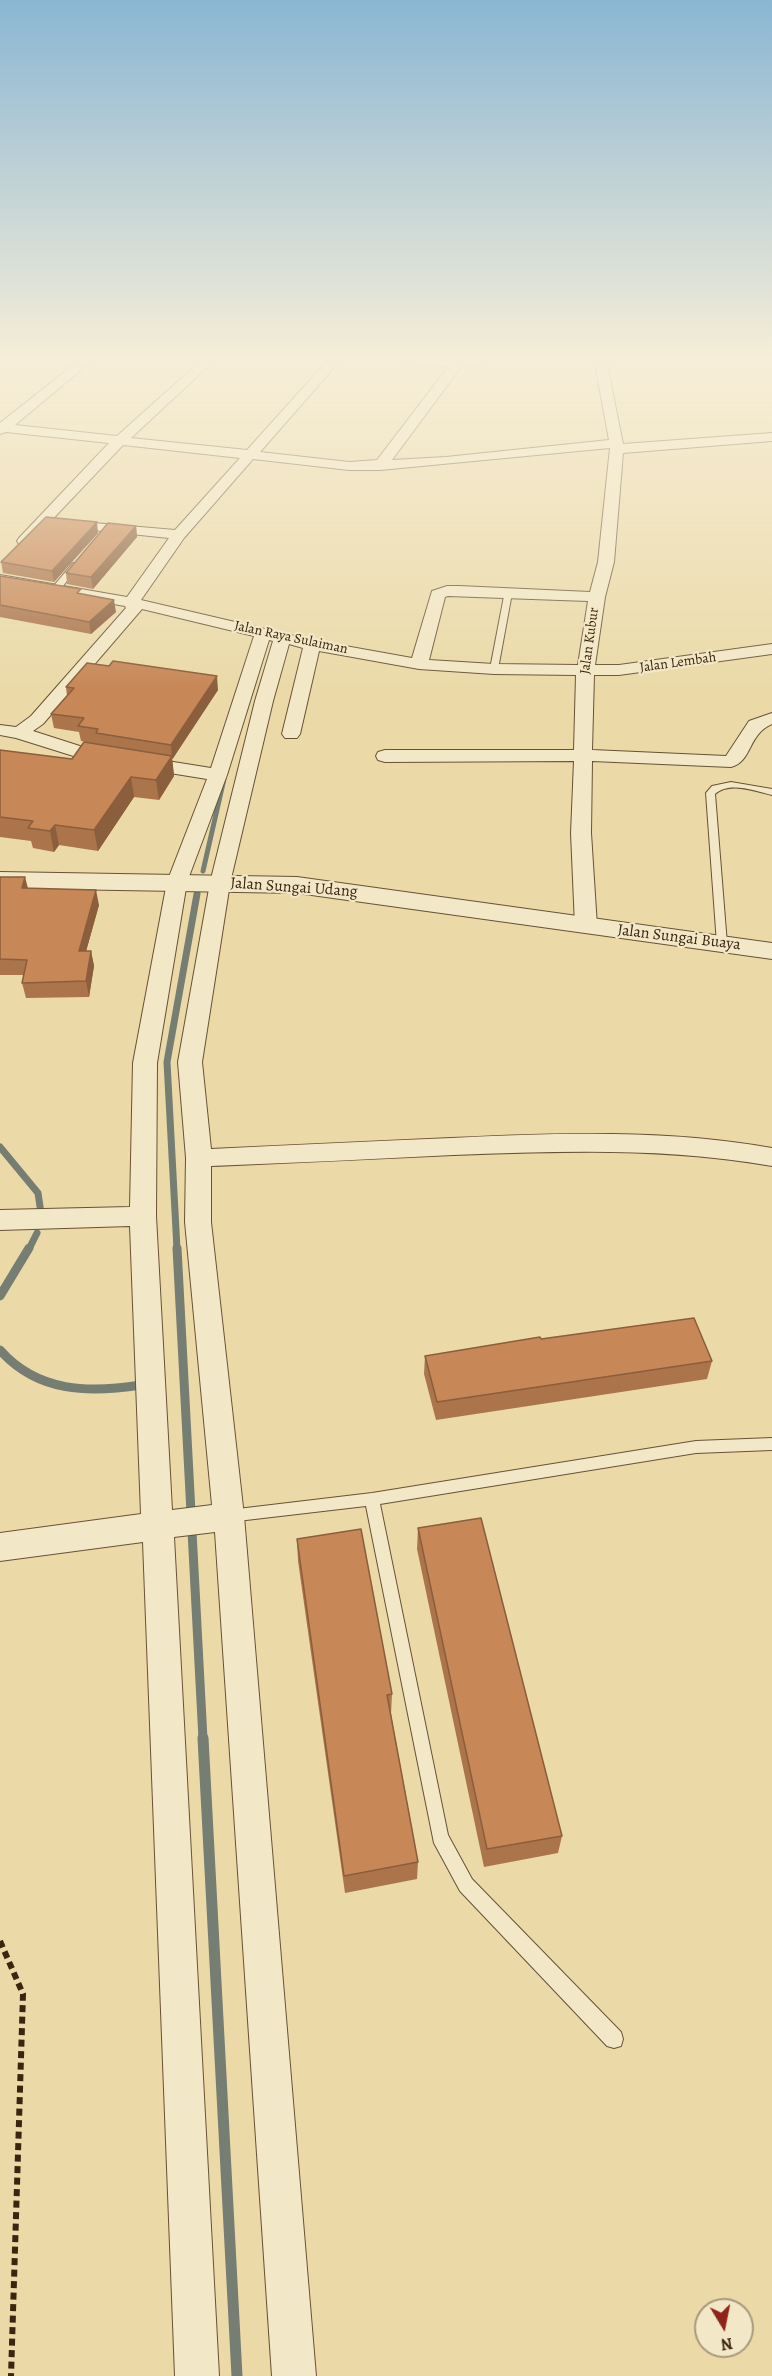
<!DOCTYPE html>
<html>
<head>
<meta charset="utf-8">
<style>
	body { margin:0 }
	#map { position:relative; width:772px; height:2376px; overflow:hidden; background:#ebdaa8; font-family:Alegreya,serif }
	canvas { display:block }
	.north { position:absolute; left:694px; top:2298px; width:60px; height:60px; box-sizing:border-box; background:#f2e7c6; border:2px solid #a9997d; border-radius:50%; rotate:170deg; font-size:16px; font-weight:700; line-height:24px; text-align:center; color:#3b2510 }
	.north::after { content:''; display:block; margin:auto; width:21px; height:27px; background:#8f2418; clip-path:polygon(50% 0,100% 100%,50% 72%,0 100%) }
</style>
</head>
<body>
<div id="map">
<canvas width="772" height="2376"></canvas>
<div class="north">N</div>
</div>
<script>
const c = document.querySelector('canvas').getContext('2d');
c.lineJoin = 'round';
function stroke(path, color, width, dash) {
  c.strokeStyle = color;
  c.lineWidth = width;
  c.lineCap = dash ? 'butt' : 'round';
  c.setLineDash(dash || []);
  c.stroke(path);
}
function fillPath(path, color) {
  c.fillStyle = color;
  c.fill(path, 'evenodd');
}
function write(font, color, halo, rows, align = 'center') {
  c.font = font + ' Alegreya,serif';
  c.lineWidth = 4.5;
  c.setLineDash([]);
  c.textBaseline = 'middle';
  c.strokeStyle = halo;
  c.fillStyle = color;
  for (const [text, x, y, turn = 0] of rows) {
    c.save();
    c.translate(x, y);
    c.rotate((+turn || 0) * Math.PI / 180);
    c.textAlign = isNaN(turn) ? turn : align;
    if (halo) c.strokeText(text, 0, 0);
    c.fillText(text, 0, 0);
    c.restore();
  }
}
stroke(new Path2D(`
	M203,871L224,779`), '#767d72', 5);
stroke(new Path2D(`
	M0,1147L38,1193L41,1213
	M29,1249L37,1233
	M177,1249L167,1062L197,894`), '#767d72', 7);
stroke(new Path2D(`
	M177,1248L203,1739
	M0,1296L29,1248
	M0,1350C38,1393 90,1393 141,1385`), '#767d72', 9);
stroke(new Path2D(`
	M203,1738L237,2376`), '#767d72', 11);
const service = new Path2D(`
	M73,563L80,565L58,592H52V588Z
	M505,591L512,593L498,669L494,671L490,669Z
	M731,782L772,789V795C755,791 730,781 715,794L727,944L722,947L717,944L706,793L712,786Z
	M772,1438V1450L696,1453L380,1504L448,1835L472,1879L621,2032L623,2039L621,2046L614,2048L607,2046L460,1891L434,1843L366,1506L229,1522L224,1521L222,1516L224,1511L229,1510L372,1493L696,1441Z`);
const minor = new Path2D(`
	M81,359H94L15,425L117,436L203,359H216L131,438L247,450L329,359H345L338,363L260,452L349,462L377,460L448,367L407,363L401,359H487L478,365L461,367L392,460L446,457L609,440L594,359H606L623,444L772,433V441L623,453L614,562L605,597L595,665H619L772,644V654L619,675H594L592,750L726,756L749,721L772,713V724C747,735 753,761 731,767L592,761L591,833L597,926L594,931L586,932L578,931L575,926L571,833L574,761L385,762L378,760L376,756L378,752L385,750H574L576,675L494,674L419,669L319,651L300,734L297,738H285L282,734L303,648L289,644L273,701L230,883L202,1062L211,1149C291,1145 371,1141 451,1138C559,1133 665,1129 772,1148V1166C666,1147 560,1151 453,1155C373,1159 292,1163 211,1166V1222L244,1516L316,2376H272L215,1532L174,1537L219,2376H175L143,1542L0,1561V1533L141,1514L130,1226L0,1230V1210L130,1207L133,1063L167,882L207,779L83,759L16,738L0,735V725L16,727L31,716L126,608L125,606L0,585V575L127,597L169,538L64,527L57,523L59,520L175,530L240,458L123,445L29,544H19L17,541L19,538L109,443L6,432L0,434V423ZM610,448L598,562L590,592L459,586H447L432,591L412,658L312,640L141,600L184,538L253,459L349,470H380ZM448,596L588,601L578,665L494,664L429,660L445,597ZM142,609L254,636L211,768L86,748L33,731L43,724ZM269,640L273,641L255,701L210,883L178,1062L186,1158L185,1222L212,1505L172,1510L156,1216L157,1063L187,882L227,775Z`);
const tertiary = new Path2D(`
	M0,872L297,877L772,943V959L297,893L0,888Z`);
stroke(service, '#675236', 2);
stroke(minor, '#675236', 2);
stroke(tertiary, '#675236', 2);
stroke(new Path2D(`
	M0,1941L23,1994L11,2376`), '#3b2510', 6, [7, 4.5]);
fillPath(service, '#f2e7c6');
fillPath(minor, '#f2e7c6');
fillPath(tertiary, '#f2e7c6');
fillPath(new Path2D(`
	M136,526L137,537L93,589L67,584L66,573Z
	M98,533L54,582L3,573L1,562Z
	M0,576L81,594L116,612L91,634L0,617Z
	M66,687L218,690L172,759L174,776L159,800L134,797L98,851L59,845L54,852L33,848L31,841L0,837V750L72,759L97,744L81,741L79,732L54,728L51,714L67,696Z
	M0,877L28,889L99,905L86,951H91L94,966L89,997L26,998L22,983L24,975H0Z
	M541,1339L712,1361L707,1379L436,1420L424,1374L425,1356Z
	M418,1528L562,1836L558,1853L484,1867L417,1549Z
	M297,1539L392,1694L391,1714L418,1862L417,1879L345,1893L298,1561Z`), '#ab744b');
fillPath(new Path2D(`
	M97,522L98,533L54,582L52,571Z
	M136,526L137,537L93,589L91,577Z
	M114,600L116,612L91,634L89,622Z
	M217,676L218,690L172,760L171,745Z
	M172,756L174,776L159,800L156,780Z
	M131,777L134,797L98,851L94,830Z
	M55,825L59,845L54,852L50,831Z
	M25,877L29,892L22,888Z
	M96,890L99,905L82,966L79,951Z
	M91,951L94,966L89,997L86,981Z`), '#8b5e3d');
const building = new Path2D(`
	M46,517L97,522L52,571L1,562Z
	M108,523L136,526L91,577L66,573Z
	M0,576L81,589L77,593L114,600L89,622L0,605Z
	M113,661L217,676L171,745L96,733L98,729L78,726L84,718L51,714L74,688L66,687L87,663L109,666Z
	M84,742L172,756L156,780L131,777L94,830L55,825L50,831L28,828L33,821L0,817V750L72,759Z
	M0,877H25L22,888L96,890L79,951H91L86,981L22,983L27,960L0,959Z
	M694,1318L712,1361L437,1402L425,1356L540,1337L541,1339Z
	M481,1518L562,1836L487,1849L418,1528Z
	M361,1529L392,1694L387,1695L418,1862L344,1876L297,1539Z`);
fillPath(building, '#c78757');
stroke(building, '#8b5e3d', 1.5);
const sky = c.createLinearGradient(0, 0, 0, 691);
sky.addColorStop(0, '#8ab6d3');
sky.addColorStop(0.52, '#f6eed8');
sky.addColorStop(1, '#f6eed800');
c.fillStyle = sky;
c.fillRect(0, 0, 772, 691);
write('14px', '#3b2510', '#f2e7c6', [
	["Jalan Raya Sulaiman",291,638,12],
	["Jalan Kubur",590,641,-82],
	["Jalan Lembah",678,663,-8]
]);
write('16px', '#3b2510', '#f2e7c6', [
	["Jalan Sungai Udang",294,888,4],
	["Jalan Sungai Buaya",679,938,7]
]);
</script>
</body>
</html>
